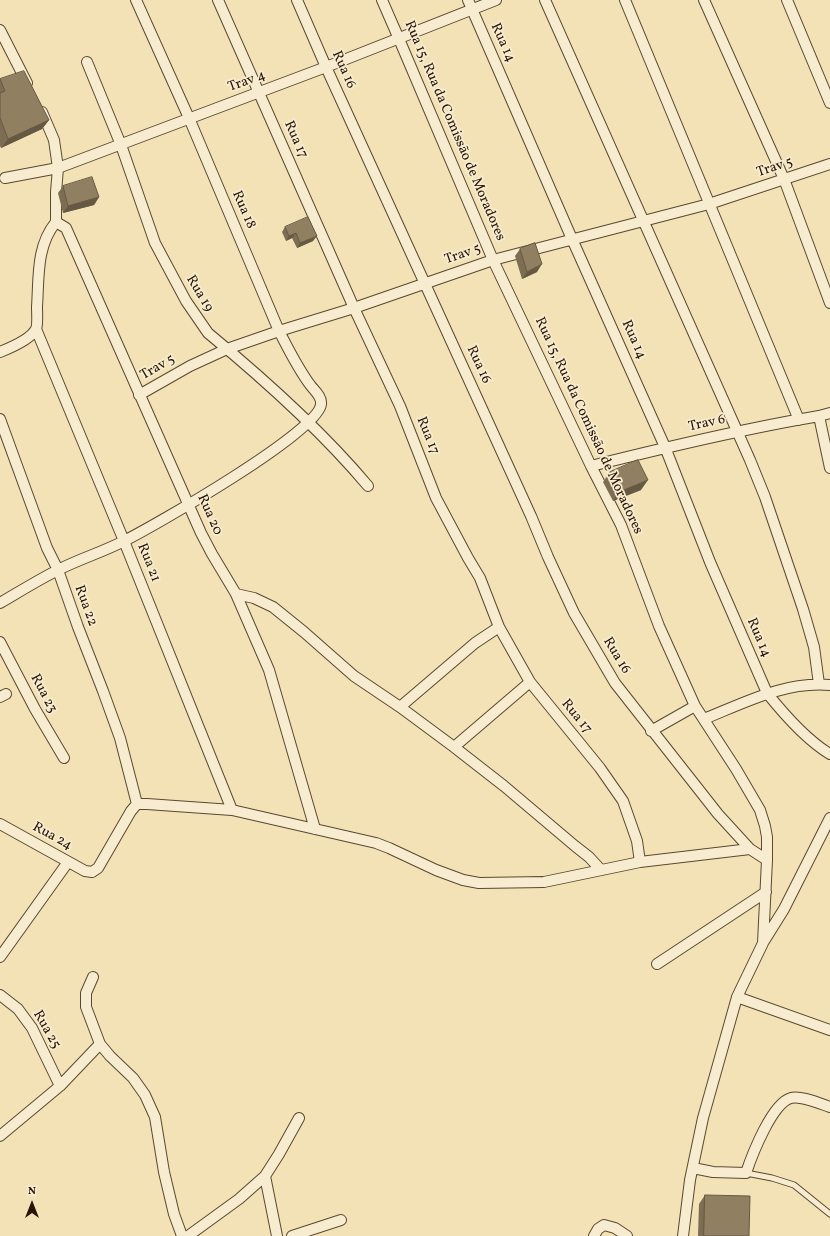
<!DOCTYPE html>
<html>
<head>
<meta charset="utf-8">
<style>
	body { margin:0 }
	#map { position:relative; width:830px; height:1236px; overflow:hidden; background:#f2e2b6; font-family:Vollkorn,serif }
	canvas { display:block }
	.north { position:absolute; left:12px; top:1184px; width:40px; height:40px; -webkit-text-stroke:3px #f7ecd0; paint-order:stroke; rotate:0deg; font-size:11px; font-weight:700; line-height:16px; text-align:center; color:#281404 }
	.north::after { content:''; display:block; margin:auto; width:14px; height:18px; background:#281404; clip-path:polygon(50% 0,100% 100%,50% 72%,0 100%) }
</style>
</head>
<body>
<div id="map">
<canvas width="830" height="1236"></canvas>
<div class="north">N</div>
</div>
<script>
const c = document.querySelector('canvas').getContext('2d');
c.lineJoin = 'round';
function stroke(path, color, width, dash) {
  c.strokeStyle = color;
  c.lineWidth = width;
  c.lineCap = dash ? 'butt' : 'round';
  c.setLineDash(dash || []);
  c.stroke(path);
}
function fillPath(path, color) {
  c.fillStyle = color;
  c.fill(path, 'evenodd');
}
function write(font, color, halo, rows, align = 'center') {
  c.font = font + ' Vollkorn,serif';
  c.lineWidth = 3.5;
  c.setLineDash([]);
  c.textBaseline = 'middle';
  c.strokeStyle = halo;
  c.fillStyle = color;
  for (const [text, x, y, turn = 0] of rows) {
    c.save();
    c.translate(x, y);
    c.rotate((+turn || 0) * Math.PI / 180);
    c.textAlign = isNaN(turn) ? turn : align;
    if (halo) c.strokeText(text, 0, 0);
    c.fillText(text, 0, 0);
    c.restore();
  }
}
const lane = new Path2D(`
	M746,1173L772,1178L794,1185L830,1214`);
const street = new Path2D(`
	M218,0L354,308L400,406L436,498L468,558L480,578L499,627L530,682L600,768L623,801L637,841L640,862
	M297,0L326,67L531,516L548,557L574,613L615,683L718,814L750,849L767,860
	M382,0L399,39L493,260L591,466L621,525L659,626L695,706L736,769L760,810L765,826L767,837V860L763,943L737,997L703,1118L690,1180L683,1236
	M468,0L572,239L665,447L710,562L767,693C783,713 808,741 830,754
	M545,0L750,460L765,497L803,609L814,647L819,684
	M625,0L799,420
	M704,0L784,179L830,303
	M787,0L830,103
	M0,30L27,83
	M87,62L121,145L155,243L186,301L208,333C265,380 321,430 368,486
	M5,178L58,168L326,67L496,0
	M56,222L66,228L201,533L212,554L236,594L269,670L315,829
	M36,329L124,541L232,810
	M0,352C10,348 31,339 36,329C38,325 37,312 37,307C39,278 36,246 56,222V192L58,168L54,140L42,112
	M139,395L190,366L227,349L279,331L354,308L493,260L709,204L830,164
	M819,416L830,468
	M0,419L47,548L58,570L78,627L103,691L120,738L137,804
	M591,466C667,447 742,429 819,416L830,413
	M236,594L254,598L273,607L304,632L354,676L400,707L454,747L504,786L575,846L589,857L601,870
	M0,603C19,592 38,580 58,570C79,559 103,552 124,541C154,526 320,431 321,404C322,397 315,391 311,386C298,369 289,350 279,331L189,118L136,0
	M0,642L35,709L64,758
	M0,697L6,694
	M400,707L475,643L499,627
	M704,719C744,703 785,681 830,685
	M651,731L695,706
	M454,747L530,682
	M0,824L85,871L92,872L98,868L131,811L137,804H147L232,810L376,843L389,848L436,870L463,880L479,883L544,882L640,862L750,849
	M764,941L784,909L830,818
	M0,957L68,862
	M657,964L766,892
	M93,977L86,993V1007L100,1044L110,1056L133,1078L145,1095L155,1117L164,1172L174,1214L182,1236
	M0,995L18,1009L32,1028L60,1086
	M737,997L830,1030
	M0,1136L60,1086L100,1044
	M693,1168L713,1172L746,1173C752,1155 772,1103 791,1098C800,1095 821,1104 830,1107
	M265,1176L277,1236
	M188,1236L239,1199L265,1176L279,1154L299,1118
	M292,1236L341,1220
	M594,1236L598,1229L604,1225L615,1228L627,1236`);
stroke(lane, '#5a4830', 7);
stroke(street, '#5a4830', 12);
stroke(lane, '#f7ecd0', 5);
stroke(street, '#f7ecd0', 10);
fillPath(new Path2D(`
	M0,79L49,120L42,129L1,148L0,146Z
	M63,186L99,197L94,205L63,213L58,193Z
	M285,227L313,241L297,248L292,238L286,241L282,232Z
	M520,249L537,272L522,279L515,256Z
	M610,472L641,490L613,501L603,482Z
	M705,1195L749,1236H698L699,1204Z`), '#7d6d53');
fillPath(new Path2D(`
	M49,120L42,129L1,148L8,139Z
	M99,197L94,205L63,213L68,206Z
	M296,233L292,238L286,241L289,236Z
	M317,236L313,241L297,248L300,243Z
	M542,264L537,272L522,279L527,272Z
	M648,480L641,490L613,501L619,492Z`), '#665944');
const building = new Path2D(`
	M24,71L49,120L8,139L0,118V93L5,91L0,79Z
	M92,177L99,197L68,206L63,186Z
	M308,217L317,236L300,243L296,233L289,236L285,227Z
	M535,243L542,264L527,272L520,249Z
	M638,460L648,480L619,492L610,472Z
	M705,1195L750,1196L749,1236H704Z`);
fillPath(building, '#917f61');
stroke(building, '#665944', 1);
write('14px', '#281404', '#f7ecd0', [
	["Rua 14",502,43,66],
	["Rua 16",343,70,66],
	["Trav 4",247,82,-20],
	["Rua 15, Rua da Comissão de Moradores",454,131,67],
	["Rua 17",295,140,66],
	["Trav 5",775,168,-18],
	["Rua 18",243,210,67],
	["Trav 5",463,255,-19],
	["Rua 19",199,294,59],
	["Rua 14",633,340,66],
	["Rua 16",478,365,65],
	["Trav 5",158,368,-30],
	["Trav 6",707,424,-12],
	["Rua 15, Rua da Comissão de Moradores",588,426,65],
	["Rua 17",427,436,68],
	["Rua 20",209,515,66],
	["Rua 21",148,563,68],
	["Rua 22",85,606,70],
	["Rua 14",758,638,67],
	["Rua 16",616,656,59],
	["Rua 23",43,694,62],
	["Rua 17",576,717,51],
	["Rua 24",52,837,29],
	["Rua 25",46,1030,60]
]);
</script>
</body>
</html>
